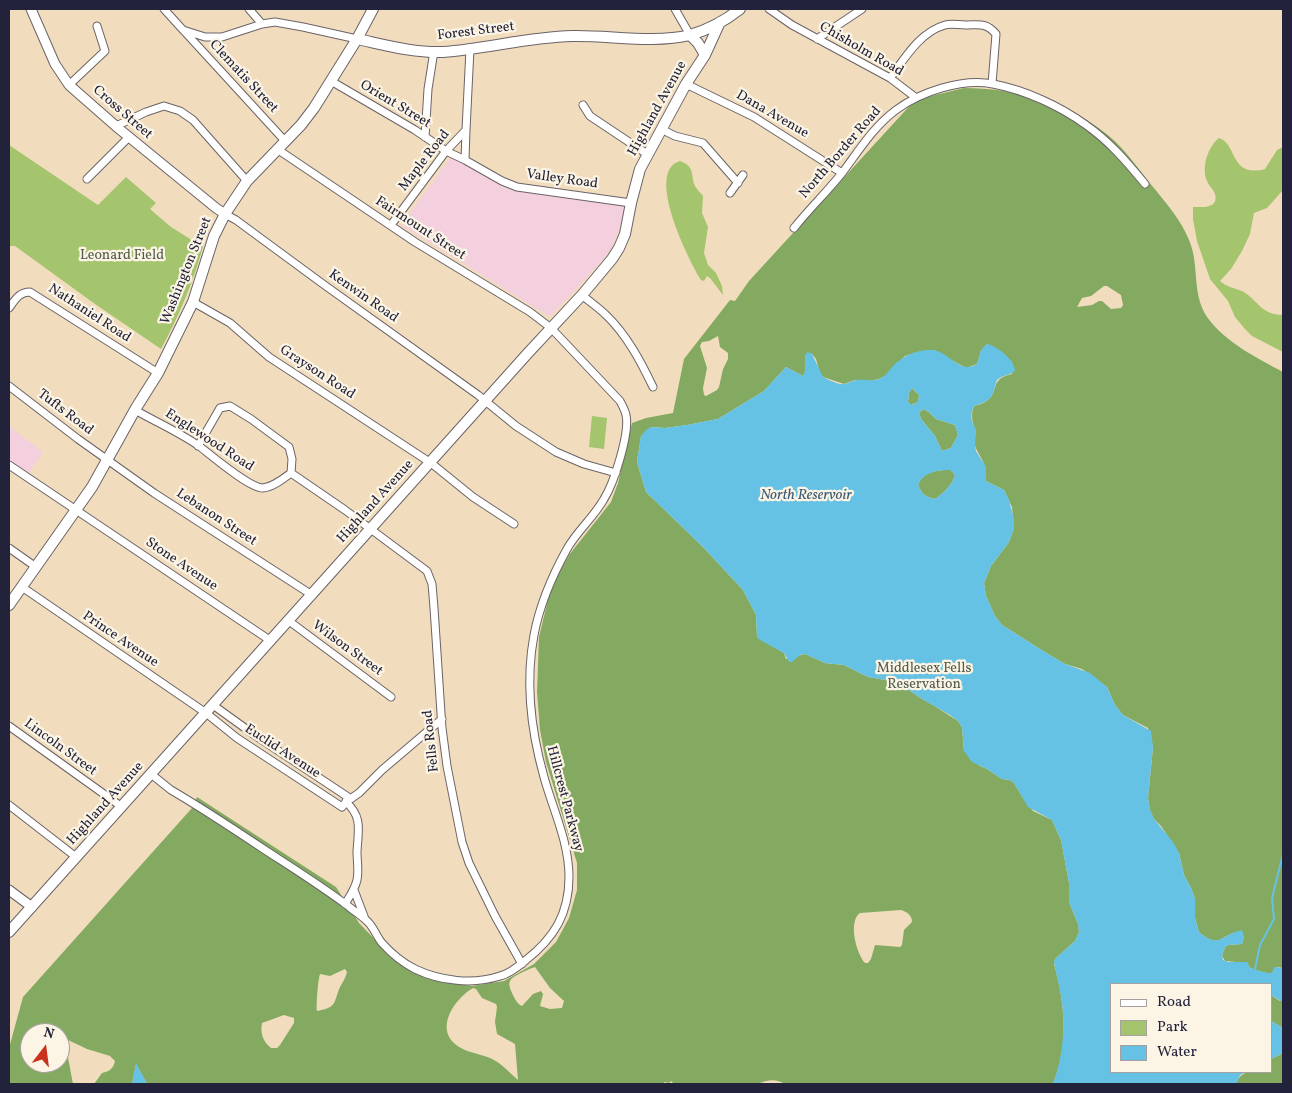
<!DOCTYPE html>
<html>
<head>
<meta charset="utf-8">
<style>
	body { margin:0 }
	#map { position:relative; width:1292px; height:1093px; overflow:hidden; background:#f1ddbd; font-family:Vollkorn,serif }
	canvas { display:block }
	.frame { position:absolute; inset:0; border:10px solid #22223b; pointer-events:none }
	.legend { position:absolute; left:1110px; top:983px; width:162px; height:90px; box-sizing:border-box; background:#fcf5e5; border:1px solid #a5a1a1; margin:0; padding:6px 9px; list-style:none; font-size:15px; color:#22223b }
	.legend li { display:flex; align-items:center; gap:10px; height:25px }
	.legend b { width:25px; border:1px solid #a5a1a1 }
	.north { position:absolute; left:20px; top:1023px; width:50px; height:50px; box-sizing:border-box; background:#fcf5e5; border:1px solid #a5a1a1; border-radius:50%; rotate:15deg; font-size:14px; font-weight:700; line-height:20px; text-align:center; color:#22223b }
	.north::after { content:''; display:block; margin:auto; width:18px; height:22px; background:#c8321e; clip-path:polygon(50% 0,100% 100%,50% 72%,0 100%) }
</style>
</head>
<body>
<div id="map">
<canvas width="1292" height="1093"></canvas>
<div class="frame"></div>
<ul class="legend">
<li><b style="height:6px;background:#fff"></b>Road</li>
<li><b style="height:14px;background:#a4c46d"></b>Park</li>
<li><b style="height:14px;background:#66c2e4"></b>Water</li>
</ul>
<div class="north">N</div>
</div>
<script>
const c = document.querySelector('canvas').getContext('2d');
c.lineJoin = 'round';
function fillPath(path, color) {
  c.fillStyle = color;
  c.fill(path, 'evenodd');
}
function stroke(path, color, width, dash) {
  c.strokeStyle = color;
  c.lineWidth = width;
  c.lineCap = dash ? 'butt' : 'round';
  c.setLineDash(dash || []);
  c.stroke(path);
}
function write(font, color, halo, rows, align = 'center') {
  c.font = font + ' Vollkorn,serif';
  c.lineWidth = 4.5;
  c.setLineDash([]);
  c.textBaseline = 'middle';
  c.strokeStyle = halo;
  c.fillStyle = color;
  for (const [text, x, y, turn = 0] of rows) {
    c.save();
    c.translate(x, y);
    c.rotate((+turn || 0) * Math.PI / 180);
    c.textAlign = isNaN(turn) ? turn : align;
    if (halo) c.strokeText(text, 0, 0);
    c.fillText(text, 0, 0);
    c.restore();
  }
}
fillPath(new Path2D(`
	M451,157L505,188L625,205L620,227L611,249L600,263L550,317L401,225Z
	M9,426L43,452L24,480L9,469Z`), '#f4cfdd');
fillPath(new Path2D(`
	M1219,138C1238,144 1229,178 1265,169L1277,150L1283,147V190L1267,208L1254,213L1250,234L1242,251L1231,269L1220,281C1227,287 1234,288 1242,291C1258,300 1261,315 1283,315V352L1252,336L1245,329L1235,317L1228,301L1210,279L1197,241L1193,219V207C1202,207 1219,209 1215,194C1213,189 1209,186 1207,181C1201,167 1208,147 1219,138Z
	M9,145L98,205L126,177L156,203L150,209L171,227L203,247C193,282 179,316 161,349L95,304L15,246H9Z
	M680,161C696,167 690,175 695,186C697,190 701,193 703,196L702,213L708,227L704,253L708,265L716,273L722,286L723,295L710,278L707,276L704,281L701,280C689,261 644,171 680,161Z
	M592,416L607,418L604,449L589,447Z`), '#a4c46d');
fillPath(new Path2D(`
	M964,88C1014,88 1070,103 1109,136C1126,150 1139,170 1153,187C1167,204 1181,220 1189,240C1200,265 1191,292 1207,317C1225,342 1257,358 1283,372V968L1277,967L1272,973L1269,974L1250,968L1247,963L1225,961L1222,956L1225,947L1228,945L1242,944L1244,937L1235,932C1217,940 1217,947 1199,932L1195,918V899L1191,888L1184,875L1179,853L1161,826L1154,819L1150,811L1148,798L1153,747L1148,728L1123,715L1115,705L1107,687L1082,669L1065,664L1048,654L1002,625L995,616L986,596L984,583L991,566L1009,542L1014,528L1012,507L1004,490L986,481C984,475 987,470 984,464C980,453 970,445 976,432C973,424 970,415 974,406C977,405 982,404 985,402C1001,392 988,379 1012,374V362L994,347L987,344L981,351L977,364L966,368L933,350L922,351L905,356L885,376L879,379L869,381L855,380L844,384L823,377L820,374L816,359L812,354L809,353L805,356L806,370L803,376L786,367L764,391L718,419L687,425L665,428L651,427L641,436L637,462L646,492L704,548L743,590L756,615L757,637L784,653L786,659L805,654L825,663L844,665L868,677L897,682L922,699L933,705L958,721L962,727L964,751L980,766L987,769L1002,779L1010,780L1014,783L1023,798L1033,811L1052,820L1061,840L1069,883V902L1078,924L1079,932L1075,941L1055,959L1054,964C1065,1002 1069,1047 1053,1084H785C775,1078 768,1080 757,1084H674L671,1081L669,1083L664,1082V1084H147L136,1064L132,1084H94L102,1073C110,1071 113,1069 115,1061L110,1056L87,1049L68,1040L66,1047L73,1084H9V1048L23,997L192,808L197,797L336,887L359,923L385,950L415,971L437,981L472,986L504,981L534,964L556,942L569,918L577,890V863L546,762L540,730L537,692L539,637L551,587L569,555L611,502L618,483L632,423L646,418L673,413L684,359L730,300L735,301L749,281L915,100ZM1104,286H1107L1121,295L1123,305L1121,308L1111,309L1102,301H1099L1092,305L1077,307L1082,298L1091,296ZM718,336L720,347L728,353V359L723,369L719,387L717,390L706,396L704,395L703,388L707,368L700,346L702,342L709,341ZM901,910C907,912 912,915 912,922L904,930L902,945L900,947L875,945L871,959L868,963H865C856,953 848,921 860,913ZM535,967L550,988L564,1001L562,1008L550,1009L540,1006L543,994L541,991L533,994L522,1006C517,1004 515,999 512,993C511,990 508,985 510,981C512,976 529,969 535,967ZM345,969L347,972C346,977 343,982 340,987C333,1003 338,1007 317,1011C316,1006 318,980 320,974L330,976ZM473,988L476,989L482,998L496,1004L497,1007L495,1022L497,1034L515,1044L518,1080C510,1073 503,1065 494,1060C484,1054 471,1054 461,1048C432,1032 453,1000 473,988ZM284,1015L294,1018V1023L280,1045L277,1048H271C263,1042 260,1033 262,1023ZM30,1033H60V1063H30Z
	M912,388L919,395L918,402L911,405L908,402L909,393Z
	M923,409L929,412L936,419L955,425L958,435L951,448L942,451L935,436L921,419L919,413Z
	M950,469L955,475C952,486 943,493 935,499C925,497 922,494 918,485C923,471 937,471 950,469Z
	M1271,995L1280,1001L1283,999V1028L1271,1021Z
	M1283,1053V1084H1236C1241,1068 1256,1072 1271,1072V1059Z`), '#83aa60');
fillPath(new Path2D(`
	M987,344C997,346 1015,360 1015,371C1009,376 1002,375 997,380C992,398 992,400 974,406C970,414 971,422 976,429L975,445L976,451L986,467V481L1004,490L1009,500L1014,519V528L1009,542L991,566L984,583L986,596L995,616L1002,625L1048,654L1065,664L1090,673L1107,687L1115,705L1123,715L1151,731L1153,747L1148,798L1150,810L1154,819L1173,842L1179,853L1184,875L1191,888L1195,899V918L1199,932C1221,950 1221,934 1242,930L1244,937L1242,944L1228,945L1225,947L1222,956L1223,960L1228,962H1247L1250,968C1255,969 1267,974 1272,973L1274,967L1283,968V999L1281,1001L1271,995V984H1111V1072H1246L1240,1075L1236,1084H1053C1063,1057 1066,1025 1061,996C1059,985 1056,973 1054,962L1055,959L1075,941L1079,932L1078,924L1069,902V883L1061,840L1052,820L1028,807L1014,783L1010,780L1002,779L987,769L972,762L964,751L962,727L958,721L950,715L922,699L897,682L868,677L844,665L825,663L805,654L800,655L792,662H789L784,653L760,640L757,637L756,615L743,590L704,548L646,492L637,462L641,436L646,430L651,427L665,428L687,425L718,419L764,391L786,367L803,376C808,368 802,359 807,352L812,354L823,377C829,380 838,385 845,384C849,383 852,381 856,380C864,379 871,382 879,379C885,377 889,371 893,366C902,356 918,349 932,350C949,351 959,375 977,364L981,350ZM912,388L919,395L918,402L912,405L908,402L909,393ZM923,409L929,412L936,419L955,425L958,435L951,448L942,451L935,436L921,419L919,413ZM950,470L955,475C952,486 943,493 935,499C925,497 922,494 918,485C923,472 938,470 950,470Z
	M1271,1021L1283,1028V1053L1271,1059Z
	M136,1063L147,1084H132Z`), '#66c2e4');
stroke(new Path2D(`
	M1255,969L1260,945L1274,919L1272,898L1283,854`), '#66c2e4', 2);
const minor = new Path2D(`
	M164,9L183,30L205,37H222L262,24L275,22L303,27L357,39
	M249,9L262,24
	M675,9L690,35
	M769,9L792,25L890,78L915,97
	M185,32L285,141
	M817,39L862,9
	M890,78C905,58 920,32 945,25C952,23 958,25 965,25C979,25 986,22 996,34L992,84
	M331,81L415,130L446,151L465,160
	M686,84L754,117L842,173
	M69,85L105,51L97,26
	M583,105L590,116L647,154
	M116,126L146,112L164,106L180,111L193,120L247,181
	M661,129L675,136L703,143L738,183
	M466,130L465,160L502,181L517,187L631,203
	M425,137L428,89L434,51
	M87,179L129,137
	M730,193L743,175
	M225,214L236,220L323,284L478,395L516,426L556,452L584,464L616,473
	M391,225L446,151L466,130L470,49
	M794,228C809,209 827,192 842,173C858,152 873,127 896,110C920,92 962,78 993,84C1025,90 1060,106 1086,125C1109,141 1127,162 1145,184
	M582,295C590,302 599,308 606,315C627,335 641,362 653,387
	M193,302L230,323L269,357L431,463L473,497L514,524
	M9,308C15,300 19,292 30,292L158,373
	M9,386L78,439L154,493L312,595
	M135,410C156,422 179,432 199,446C211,455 249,488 263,488C273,487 283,479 291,473L345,510L427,571L432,584L434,608L442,728L447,766L462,842L469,863L495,916L522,964
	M198,446L220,408L230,406L251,419L289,447L292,459L291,473
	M9,465L271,641
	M9,548L36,567
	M22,587L206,713L237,738L342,807L346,802L359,793L382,770L442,719
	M289,621L391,697
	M213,705L256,736L348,797L346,801
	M9,726L122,807
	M151,774L171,790C202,808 232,828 262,848C291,867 320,885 348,906C354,911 362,916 368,922C374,928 377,937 382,943C391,953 403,963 415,969C440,981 473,985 500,976C509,974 519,966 526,960C554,938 569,914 569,877C569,842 553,810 544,777C531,731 525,683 534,635C540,603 552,576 567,549C577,531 594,517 604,499C614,483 630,433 626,415C625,410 622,405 620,401L551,328L530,312L415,242L277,149
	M9,805L76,857
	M354,890L365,919
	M345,904C350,896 355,889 357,880C359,871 357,861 357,852C358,831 363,817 346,802`);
const tertiary = new Path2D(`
	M31,9L55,64L69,85L118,128L216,208L225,214
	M9,890L32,907`);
const secondary = new Path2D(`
	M357,39C385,45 414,53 443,52C486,49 528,37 572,36C609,35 653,44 690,35C708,30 726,20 740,9
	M705,55L720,22
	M9,605L92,487L136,408L158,373L193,302L214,236L225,214L247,181L301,125L314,108L357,39L373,9
	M9,932L528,353L582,295L612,259L619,248L625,234L631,203L640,169L686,84L705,55L698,43L690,35`);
stroke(minor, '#6a6368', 9);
stroke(tertiary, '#6a6368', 11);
stroke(secondary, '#6a6368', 12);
stroke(minor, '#fff', 7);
stroke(tertiary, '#fff', 9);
stroke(secondary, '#fff', 10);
write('14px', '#22223b', '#fcf5e5', [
	["Forest Street",476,32,-7],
	["Chisholm Road",861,50,30],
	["Clematis Street",243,77,47],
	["Orient Street",395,105,31],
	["Highland Avenue",658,109,-61],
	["Cross Street",122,113,41],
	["Dana Avenue",772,115,30],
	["North Border Road",841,153,-49],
	["Maple Road",425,161,-52],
	["Valley Road",562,180,8],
	["Fairmount Street",420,229,33],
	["Washington Street",187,271,-68],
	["Kenwin Road",363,297,35],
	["Nathaniel Road",89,314,33],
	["Grayson Road",317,373,33],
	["Tufts Road",65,413,37],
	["Englewood Road",209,441,33],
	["Highland Avenue",376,502,-48],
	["Lebanon Street",216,518,33],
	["Stone Avenue",181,565,34],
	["Prince Avenue",120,640,34],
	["Wilson Street",347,649,36],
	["Fells Road",432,741,-96],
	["Lincoln Street",60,748,36],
	["Euclid Avenue",282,752,33],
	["Hillcrest Parkway",564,799,75],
	["Highland Avenue",106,804,-48]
]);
write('14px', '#505b4c', '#fcf5e5', [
	["Leonard Field",122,256],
	["Middlesex Fells",924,669],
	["Reservation",924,685]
]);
write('italic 15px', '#3a5a76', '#fcf5e5', [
	["North Reservoir",806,496]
]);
</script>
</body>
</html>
